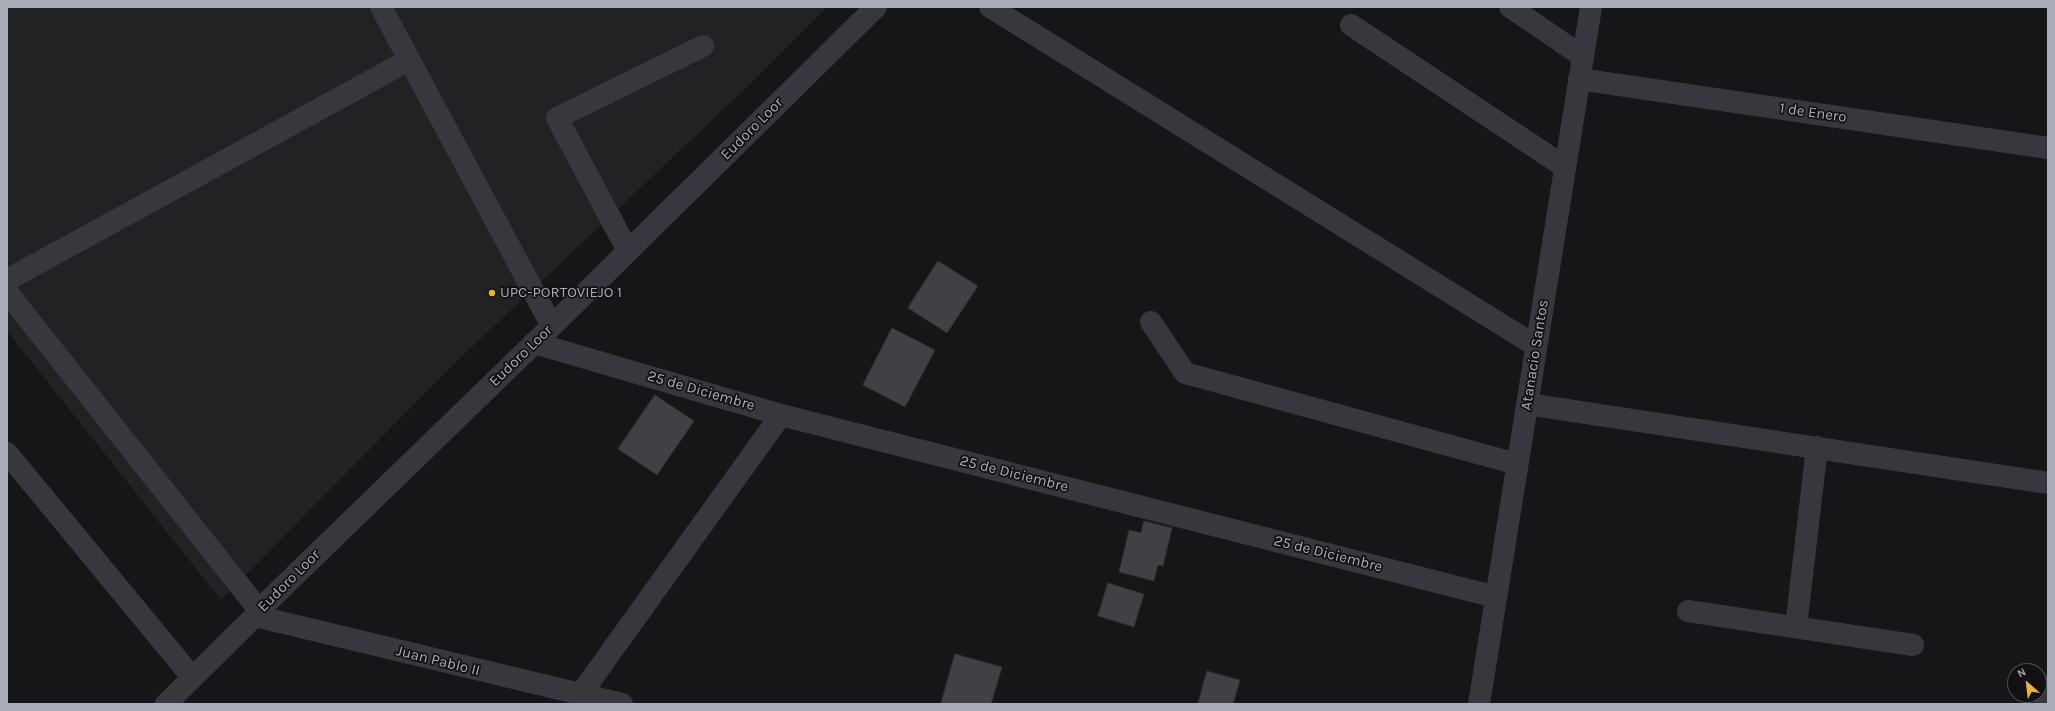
<!DOCTYPE html>
<html>
<head>
<meta charset="utf-8">
<style>
	body { margin:0 }
	#map { position:relative; width:2055px; height:711px; overflow:hidden; background:#161618; font-family:Karla,sans-serif }
	canvas { display:block }
	.frame { position:absolute; inset:0; border:8px solid #a8adb8; pointer-events:none }
	.north { position:absolute; left:2007px; top:663px; width:40px; height:40px; box-sizing:border-box; background:#111113; border:1px solid #4d4f55; border-radius:50%; rotate:332deg; font-size:11px; font-weight:700; line-height:16px; text-align:center; color:#a8adb8 }
	.north::after { content:''; display:block; margin:auto; width:14px; height:18px; background:#f2b134; clip-path:polygon(50% 0,100% 100%,50% 72%,0 100%) }
</style>
</head>
<body>
<div id="map">
<canvas width="2055" height="711"></canvas>
<div class="frame"></div>
<div class="north">N</div>
</div>
<script>
const c = document.querySelector('canvas').getContext('2d');
c.lineJoin = 'round';
function fillPath(path, color) {
  c.fillStyle = color;
  c.fill(path, 'evenodd');
}
function stroke(path, color, width, dash) {
  c.strokeStyle = color;
  c.lineWidth = width;
  c.lineCap = dash ? 'butt' : 'round';
  c.setLineDash(dash || []);
  c.stroke(path);
}
function write(font, color, halo, rows, align = 'center') {
  c.font = font + ' Karla,sans-serif';
  c.lineWidth = 3.5;
  c.setLineDash([]);
  c.textBaseline = 'middle';
  c.strokeStyle = halo;
  c.fillStyle = color;
  for (const [text, x, y, turn = 0] of rows) {
    c.save();
    c.translate(x, y);
    c.rotate((+turn || 0) * Math.PI / 180);
    c.textAlign = isNaN(turn) ? turn : align;
    if (halo) c.strokeText(text, 0, 0);
    c.fillText(text, 0, 0);
    c.restore();
  }
}
fillPath(new Path2D(`
	M7,7H827L745,89L455,363L221,600L7,331Z`), '#222225');
const building = new Path2D(`
	M938,261L978,286L947,333L908,308Z
	M892,328L935,350L905,407L863,385Z
	M655,395L694,421L657,475L618,449Z
	M1144,521L1172,528L1163,566L1158,565L1154,581L1119,572L1129,530L1141,533Z
	M1108,583L1144,594L1134,627L1098,616Z
	M955,654L1002,667L991,704H941Z
	M1207,671L1240,680L1233,704H1198Z`);
fillPath(building, '#404145');
stroke(building, '#303034', 1);
stroke(new Path2D(`
	M381,7L552,326
	M990,7L1536,346
	M1510,7L1582,56
	M1351,25L1565,167
	M1579,79L2048,148
	M628,251L557,118L703,46
	M7,280L409,60
	M7,292L259,610
	M1151,322L1185,373L1517,464
	M534,343L781,415L1496,597
	M1527,404L2048,483
	M7,453L192,677
	M1688,611L1913,645
	M255,616L622,704
	M1796,627L1817,447
	M580,695L781,415
	M166,704L255,616L259,610L552,326L876,7
	M1479,704L1591,7
	M2046,704L2048,686`), '#37383d', 22);
for (const [x, y, r, color] of [
	[492,293,4,"#f2b134"]
]) {
  const dot = new Path2D();
  dot.arc(x, y, r, 0, 2 * Math.PI);
  c.fillStyle = color;
  c.fill(dot);
  stroke(dot, '#111113', 1.5);
}
write('15px', '#a8adb8', '#111113', [
	["1 de Enero",1813,113,8],
	["Eudoro Loor",752,129,-45],
	["Atanacio Santos",1535,355,-81],
	["Eudoro Loor",521,356,-44],
	["25 de Diciembre",701,391,16],
	["25 de Diciembre",1014,474,14],
	["25 de Diciembre",1328,554,14],
	["Eudoro Loor",289,581,-45],
	["Juan Pablo II",438,661,14]
]);
write('15px', '#a8adb8', '#111113', [
	["UPC-PORTOVIEJO 1",500,293]
], 'left');
</script>
</body>
</html>
